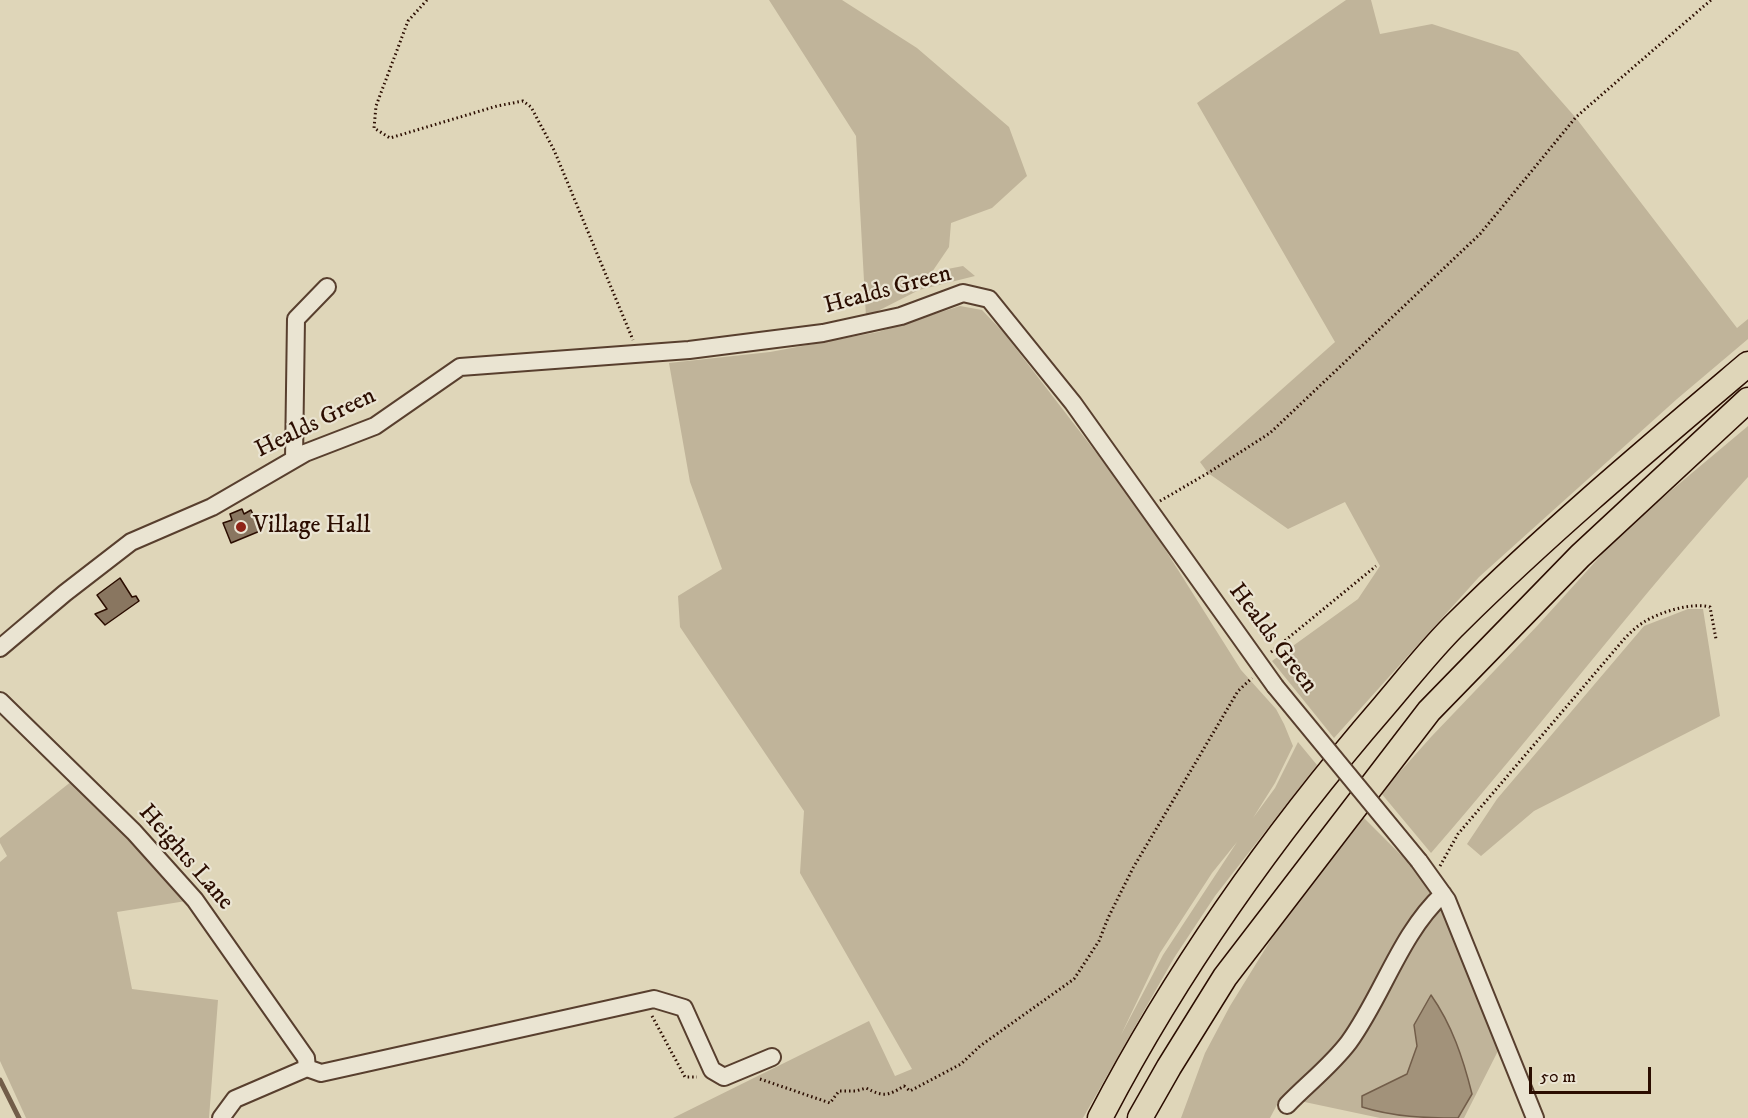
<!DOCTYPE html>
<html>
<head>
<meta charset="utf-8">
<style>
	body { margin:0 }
	#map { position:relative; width:1748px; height:1118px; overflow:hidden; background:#dfd6b9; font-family:"IM FELL DW Pica",serif }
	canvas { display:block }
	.scale { position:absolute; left:1529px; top:1067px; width:122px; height:27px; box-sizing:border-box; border:3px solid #2b0d00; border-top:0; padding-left:8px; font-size:18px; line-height:21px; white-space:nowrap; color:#2b0d00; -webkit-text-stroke:4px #eae4d2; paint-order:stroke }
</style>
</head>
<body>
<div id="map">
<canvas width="1748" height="1118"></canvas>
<div class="scale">50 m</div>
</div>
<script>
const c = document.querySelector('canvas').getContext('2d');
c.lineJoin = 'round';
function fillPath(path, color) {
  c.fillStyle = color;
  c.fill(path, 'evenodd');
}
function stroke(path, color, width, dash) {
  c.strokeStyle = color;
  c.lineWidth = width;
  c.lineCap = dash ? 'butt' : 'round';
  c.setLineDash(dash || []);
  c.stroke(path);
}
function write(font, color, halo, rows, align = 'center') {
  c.font = font + ' "IM FELL DW Pica",serif';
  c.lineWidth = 4.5;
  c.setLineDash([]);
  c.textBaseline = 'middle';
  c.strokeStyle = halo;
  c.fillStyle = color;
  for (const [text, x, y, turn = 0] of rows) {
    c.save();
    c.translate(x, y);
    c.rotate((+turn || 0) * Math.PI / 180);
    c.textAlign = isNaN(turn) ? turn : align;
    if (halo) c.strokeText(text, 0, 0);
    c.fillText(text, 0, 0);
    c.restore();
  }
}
fillPath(new Path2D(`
	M769,0H842L917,48L1009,127L1027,176L992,208L951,223L949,247L932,272L963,266L975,276L919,290L866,317L856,136Z
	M1346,0H1371L1380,34L1432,24L1518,52L1576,118L1737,328L1748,319V339L1677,399L1479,577L1334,738L1272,661L1358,599L1380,566L1345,502L1288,529L1208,473L1200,462L1335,342L1197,103Z
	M960,306L982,310L1004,333L1141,511L1241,670L1276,709L1284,724L1293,746L1275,783L1253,818L1275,788L1298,742L1317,765L1215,896L1174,958L1083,1118H673L869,1021L895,1076L912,1069L800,873L804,811L680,627L678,596L722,569L690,482L669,363L770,352L878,332ZM1237,842L1163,955L1121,1035L1160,953L1212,873Z
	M1748,426V477C1638,598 1539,729 1431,853L1381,793L1431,737L1538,625L1624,530Z
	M1688,609H1703L1720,716L1534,811L1481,856L1467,844L1497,799L1644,626Z
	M72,781L186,901L117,912L132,989L218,1000L209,1118H26L0,1061V862L7,856L0,843V838Z
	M1357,811L1423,877L1446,915L1500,1047L1464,1118H1380L1281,1097L1270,1118H1181L1205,1053L1230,1006L1275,933Z`), '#c0b49a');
const water = new Path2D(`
	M1431,995C1452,1025 1463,1058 1472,1094L1458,1118C1425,1118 1394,1117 1362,1107V1096L1407,1074L1417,1046L1414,1025Z`);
fillPath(water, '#a2927a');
stroke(water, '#725d49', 1.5);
stroke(new Path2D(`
	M0,1080L19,1118`), '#725d49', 5);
const building = new Path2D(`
	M242,509L244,514L251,510L260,531L231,543L223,523L232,520L230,514Z
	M120,578L132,597L136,596L139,601L105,625L95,614L107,609L97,595Z`);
fillPath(building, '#897660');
stroke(building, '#2b0d00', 1.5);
const minor = new Path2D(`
	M294,459L296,319L327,287
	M0,648L65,593L131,542L212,507L305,453L375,426L460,367L689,350L823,333L901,316L963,293L989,299L1073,403L1275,686
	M0,701L134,832L195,900L306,1058L307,1068
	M1419,861L1447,900L1535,1118
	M307,1068L321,1073L654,999L684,1008L712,1070L724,1077L772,1057
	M1287,1105C1307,1084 1331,1066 1349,1042C1383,995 1400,934 1443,894
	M221,1118L235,1099L307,1068`);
const highway = new Path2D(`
	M1100,1118C1177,970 1276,831 1385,705C1409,677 1432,647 1458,622C1550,531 1649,448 1748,364
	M1140,1118L1169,1067L1225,977L1429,711L1580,556L1748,400`);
stroke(minor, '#583f2e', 20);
stroke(highway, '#2b0d00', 27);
stroke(new Path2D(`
	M427,0L408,21L376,106L374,128L390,138L497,106L523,101L531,107L554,150L633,340
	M1160,501L1208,473L1270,433L1480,234L1576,117L1711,0
	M1271,652L1376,566
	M1440,866L1458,834L1625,638C1631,632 1637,626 1644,622C1660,612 1692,602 1710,607L1716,639
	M652,1016L685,1077H697
	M760,1079L830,1103L839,1091H856L866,1088C883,1097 888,1096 904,1086L910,1091L961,1064L980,1046L1074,979L1099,941L1108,918L1133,868L1238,691L1252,678`), '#2b0d00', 3, [1.5, 3]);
stroke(minor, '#eae4d2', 16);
stroke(highway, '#dfd6b9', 24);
const minorBridge = new Path2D(`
	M1275,686L1419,861`);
stroke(minorBridge, '#583f2e', 20, []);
stroke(minorBridge, '#eae4d2', 16);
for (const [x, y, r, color] of [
	[241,527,6,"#8f2418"]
]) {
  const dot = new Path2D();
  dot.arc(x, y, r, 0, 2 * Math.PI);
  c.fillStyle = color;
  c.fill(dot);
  stroke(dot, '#eae4d2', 2);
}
write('24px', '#2b0d00', '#eae4d2', [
	["Healds Green",888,291,-15],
	["Healds Green",316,424,-26],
	["Healds Green",1272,639,53],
	["Heights Lane",185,858,49]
]);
write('24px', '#2b0d00', '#eae4d2', [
	["Village Hall",253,527]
], 'left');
</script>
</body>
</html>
